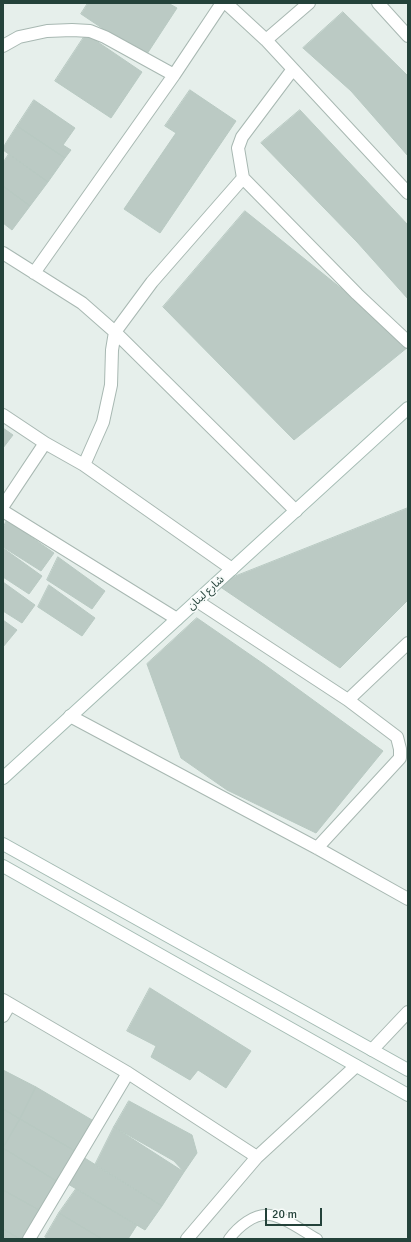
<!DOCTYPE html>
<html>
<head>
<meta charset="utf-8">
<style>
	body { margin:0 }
	#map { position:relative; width:411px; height:1242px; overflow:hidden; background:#e6efeb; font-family:Signika,sans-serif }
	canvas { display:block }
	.frame { position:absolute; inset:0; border:4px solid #24423a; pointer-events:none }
	.scale { position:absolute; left:265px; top:1208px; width:57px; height:18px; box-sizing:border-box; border:2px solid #24423a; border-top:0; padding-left:5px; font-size:12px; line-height:14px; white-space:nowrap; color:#24423a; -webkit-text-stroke:3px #f7fbf9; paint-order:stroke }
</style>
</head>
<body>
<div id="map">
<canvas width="411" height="1242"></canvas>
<div class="frame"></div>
<div class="scale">20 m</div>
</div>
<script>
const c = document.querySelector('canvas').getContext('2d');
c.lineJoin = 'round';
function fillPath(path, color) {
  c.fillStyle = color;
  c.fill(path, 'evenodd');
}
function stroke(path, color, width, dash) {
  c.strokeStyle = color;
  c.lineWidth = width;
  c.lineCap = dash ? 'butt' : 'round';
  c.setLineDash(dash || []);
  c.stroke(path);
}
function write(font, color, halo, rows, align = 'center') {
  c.font = font + ' Signika,"Noto Sans Arabic",sans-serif';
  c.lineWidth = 3.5;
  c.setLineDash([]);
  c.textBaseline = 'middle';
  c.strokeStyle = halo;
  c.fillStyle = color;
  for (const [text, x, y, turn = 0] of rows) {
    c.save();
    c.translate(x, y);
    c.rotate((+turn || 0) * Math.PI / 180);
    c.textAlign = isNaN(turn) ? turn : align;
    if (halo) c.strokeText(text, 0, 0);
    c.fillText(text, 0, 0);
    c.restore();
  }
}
const building = new Path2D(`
	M88,3H168L177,8L145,57L81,14Z
	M343,12L408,76V156L351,91L303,48Z
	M86,34L142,72L111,118L55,81Z
	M190,90L236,121L160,233L124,209L176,133L165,126Z
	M34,100L75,128L63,145L71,150L65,158L17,126Z
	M300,110L408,225V299L357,242L261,143Z
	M17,126L65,158L48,182L3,150V148Z
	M9,154L48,182L30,206L3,186V163Z
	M3,186L30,206L12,230L3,223Z
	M245,211L408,342V347L294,440L163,307Z
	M3,428L13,435L3,448Z
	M408,508V600L340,668L216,584Z
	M7,520L54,553L41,571L3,547V528Z
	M3,548L42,576L29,594L3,577Z
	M58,557L105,591L92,609L47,580Z
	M3,582L35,605L22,623L3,611Z
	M49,585L95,618L82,636L38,607Z
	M197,618L265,665L383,751L316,833L227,790L181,758L147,664Z
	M3,620L17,630L3,647Z
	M150,988L251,1051L226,1088L198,1070L190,1080L151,1057L156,1046L127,1031Z
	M3,1070L36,1087L20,1119L3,1109Z
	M36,1087L92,1120L75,1151L20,1119Z
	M129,1101L192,1135L197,1153L184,1172L174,1161L114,1127Z
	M3,1109L20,1119L3,1148Z
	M20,1119L75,1151L58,1182L3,1148Z
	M114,1127L184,1172L162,1206L95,1165Z
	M3,1148L58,1182L39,1210L3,1190Z
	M83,1157L162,1206L145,1230L68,1184Z
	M76,1189L137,1225L128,1239H102L59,1213Z
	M3,1190L39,1210L28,1239H20L3,1229Z
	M59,1213L102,1239H49L45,1237Z
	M3,1229L20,1239H3Z`);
fillPath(building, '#bbcac4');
stroke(building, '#b8c9c2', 1);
const lane = new Path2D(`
	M229,1239C238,1227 254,1213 270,1215C285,1217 304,1232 317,1239`);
const street = new Path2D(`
	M226,3L266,40L408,193
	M378,3L408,36
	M266,40L309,3
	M3,46L19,37L47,31L72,30L90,31L105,37L174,75
	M293,69L242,137L238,148L243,178L357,294L408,342
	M3,253L82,303L115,332L296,511
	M34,273L174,75L222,3
	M3,415L45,443L84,465L232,569
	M84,465L103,422L111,385L112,350L115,332L152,282L243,178
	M3,506L45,443
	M3,511L177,619
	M197,601L348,700L397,737L400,749V758L317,848
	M348,700L408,643
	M70,716L317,848L408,899
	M3,1000L128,1073L257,1157
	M3,1016L10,1004
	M372,1050L408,1012
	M29,1239L128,1073
	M187,1239L257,1157L356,1066`);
const secondary = new Path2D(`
	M3,778L408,408
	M3,844L408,1070
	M3,866L408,1095`);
stroke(lane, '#a8b8b2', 12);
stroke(street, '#a8b8b2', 14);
stroke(secondary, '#a4bbb3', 14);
stroke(lane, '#fff', 10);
stroke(street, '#fff', 12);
stroke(secondary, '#fff', 12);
write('11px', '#24423a', '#f7fbf9', [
	["شارع لبنان",206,593,-42]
]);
</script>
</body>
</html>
